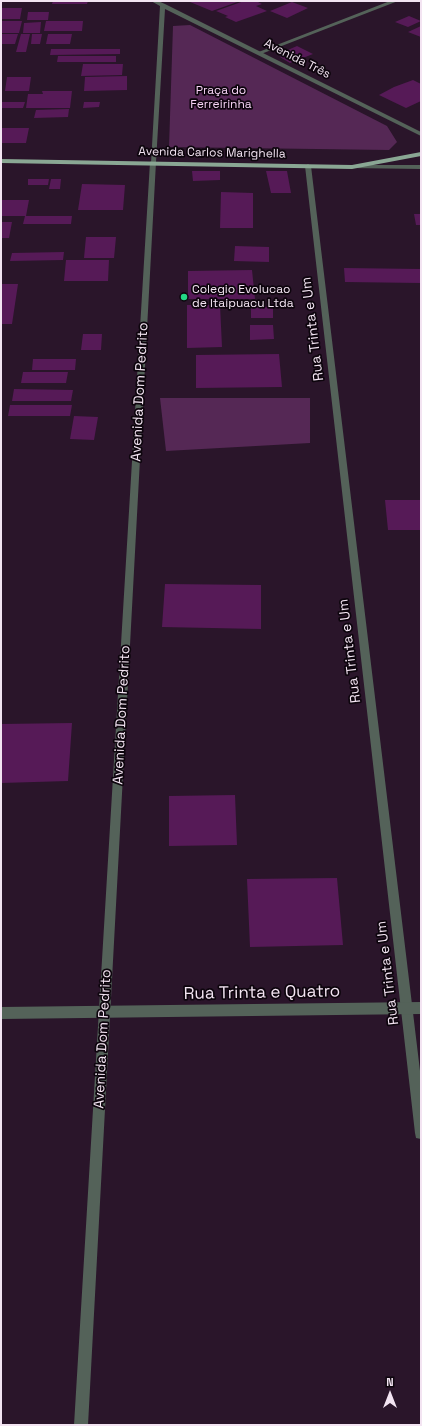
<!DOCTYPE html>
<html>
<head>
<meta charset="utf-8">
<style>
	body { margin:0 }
	#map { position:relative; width:422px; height:1426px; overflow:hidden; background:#2a152a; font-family:"Space Grotesk",sans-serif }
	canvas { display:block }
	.frame { position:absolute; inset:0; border:2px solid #f3e4f2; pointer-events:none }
	.north { position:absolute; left:370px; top:1374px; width:40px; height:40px; -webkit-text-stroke:3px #0d050d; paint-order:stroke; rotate:0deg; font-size:11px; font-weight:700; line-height:16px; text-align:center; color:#f3e4f2 }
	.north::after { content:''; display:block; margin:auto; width:14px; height:18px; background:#f3e4f2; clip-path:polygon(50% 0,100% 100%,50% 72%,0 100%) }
</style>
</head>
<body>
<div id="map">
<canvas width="422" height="1426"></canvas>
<div class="frame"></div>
<div class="north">N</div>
</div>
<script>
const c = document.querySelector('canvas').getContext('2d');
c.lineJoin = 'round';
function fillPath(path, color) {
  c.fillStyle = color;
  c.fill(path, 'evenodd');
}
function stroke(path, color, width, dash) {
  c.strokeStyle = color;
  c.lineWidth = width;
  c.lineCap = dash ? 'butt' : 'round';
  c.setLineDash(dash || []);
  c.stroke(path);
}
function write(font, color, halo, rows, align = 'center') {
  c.font = font + ' "Space Grotesk",sans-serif';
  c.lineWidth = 3.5;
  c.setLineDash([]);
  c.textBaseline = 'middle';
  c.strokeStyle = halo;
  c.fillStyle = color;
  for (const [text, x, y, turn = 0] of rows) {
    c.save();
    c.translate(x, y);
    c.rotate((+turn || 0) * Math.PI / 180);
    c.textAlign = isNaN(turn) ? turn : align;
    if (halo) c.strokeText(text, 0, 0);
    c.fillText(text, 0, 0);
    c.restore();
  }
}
fillPath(new Path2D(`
	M190,25L387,126L397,142L389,150L169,147L173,26Z
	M160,398H310V443L166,451Z`), '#552855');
fillPath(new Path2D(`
	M53,1H88L87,4H52Z
	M192,1H240L212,11L190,2Z
	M244,1H256L262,4L256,6L267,11L236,22L225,17L228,16L216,11Z
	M292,2L308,8L287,18L270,11Z
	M1,8H22L20,19H1Z
	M28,12H49L48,20H27Z
	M409,16L421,21L408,27L395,22Z
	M1,21H22L19,33H1Z
	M46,21H83L82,31H44Z
	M41,22L40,33H23L24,23Z
	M421,26V37L408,32Z
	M1,34H18L15,44H1Z
	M21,34H30L26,52H16Z
	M32,34H42L40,44H31Z
	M48,34H72L70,44H46Z
	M297,46L313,54L290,63L280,57L286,55L281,53Z
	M51,49H120V54L50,55Z
	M58,56H116V62H57Z
	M83,64H123L122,75L81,76Z
	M127,76V90L84,91L85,77Z
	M7,77H31L29,91H5Z
	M413,80L421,84V101L406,108L379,95L394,87Z
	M42,91H72L70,108H26L28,94H43Z
	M1,102H25L23,108H1Z
	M84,102H100L99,107L83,108Z
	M69,109L68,117L34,118L36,110Z
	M1,128H29L26,143H1Z
	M192,171H220V180L193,181Z
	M266,171H287L291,193H271Z
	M28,179H49L48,185H28Z
	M51,179H61L60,189H49Z
	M82,184L125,185L123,210H78Z
	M221,192L253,193V228H220Z
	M1,200H29L26,216H1Z
	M414,214H421V225H416Z
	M25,216H72L71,224H23Z
	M1,222H12L9,238H1Z
	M86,237H116L114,258H84Z
	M235,246L269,247V262L234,261Z
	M64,252L63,260L10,261L12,253Z
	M66,260H109L108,281H64Z
	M344,268L421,269V283L345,282Z
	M252,270L255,299H188V271Z
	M1,284H18L12,324H1Z
	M187,305H220L222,347L187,348Z
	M251,306L273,307V318H251Z
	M250,325H273L274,339L250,340Z
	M83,334H102L101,350H81Z
	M279,354L282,387L196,388V355Z
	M33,359H76L75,370H32Z
	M23,372H68L66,383H21Z
	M14,389L73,390L71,401H12Z
	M10,405H72L70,416H8Z
	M74,416L98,417L94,440L70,439Z
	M385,500H421V530H388Z
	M165,584L261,585V629L162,627Z
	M72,723L68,781L1,783V724Z
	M235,795L237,845L169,846V796Z
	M337,878L343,945L250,947L247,879Z`), '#561a57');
fillPath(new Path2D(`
	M390,1H398L261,54L256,53Z
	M153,160L156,162L88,1425H74L150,162Z
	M308,164L311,166L421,1079V1139L416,1138L415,1133L305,166Z
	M352,165H421V169L350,168L349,167Z`), '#546259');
fillPath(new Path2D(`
	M151,1H158L165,4L421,132V136L165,9L156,162L151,163L160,6Z
	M421,1002V1014L1,1019V1007Z`), '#546259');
fillPath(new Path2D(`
	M421,152V156L352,169L1,163V159L352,165Z`), '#8aa794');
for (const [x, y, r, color] of [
	[184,297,4,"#23d886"]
]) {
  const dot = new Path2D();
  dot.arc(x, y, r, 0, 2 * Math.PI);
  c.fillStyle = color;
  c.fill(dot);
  stroke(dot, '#0d050d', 1.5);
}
write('12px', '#f3e4f2', '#0d050d', [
	["Avenida Três",297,59,27],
	["Avenida Carlos Marighella",212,153,1]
]);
write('12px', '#f5d2f4', '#0d050d', [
	["Praça do",221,91],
	["Ferreirinha",221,105]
]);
write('12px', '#f3e4f2', '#0d050d', [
	["Colegio Evolucao",192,290],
	["de Itaipuacu Ltda",192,304]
], 'left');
write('14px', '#f3e4f2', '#0d050d', [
	["Rua Trinta e Um",313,329,-97],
	["Avenida Dom Pedrito",140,392,-87],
	["Rua Trinta e Um",350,651,-97],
	["Avenida Dom Pedrito",122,715,-87],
	["Rua Trinta e Um",388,973,-97],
	["Avenida Dom Pedrito",103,1039,-87]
]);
write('17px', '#f3e4f2', '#0d050d', [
	["Rua Trinta e Quatro",262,993,-1]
]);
</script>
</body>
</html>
